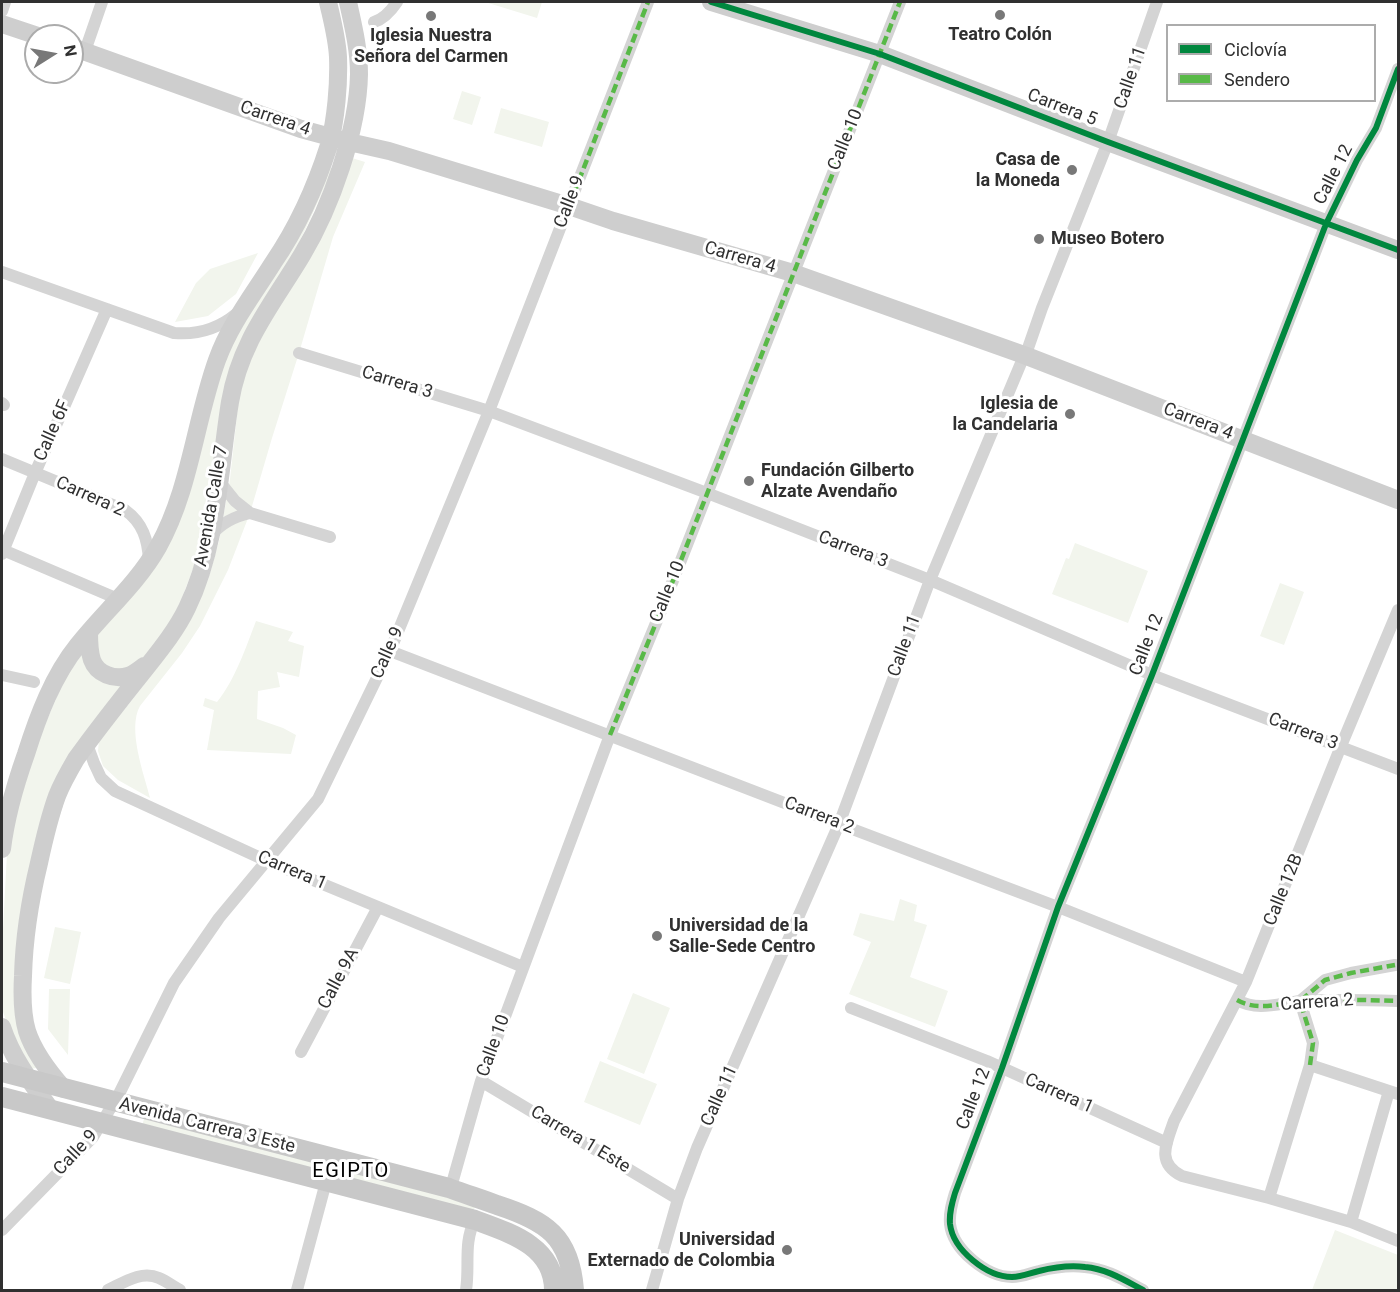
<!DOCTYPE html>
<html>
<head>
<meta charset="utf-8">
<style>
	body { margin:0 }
	#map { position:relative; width:1400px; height:1292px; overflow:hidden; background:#fff; font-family:Roboto,sans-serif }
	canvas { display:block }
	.frame { position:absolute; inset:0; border:3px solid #303030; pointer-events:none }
	.legend { position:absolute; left:1166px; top:24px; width:210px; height:78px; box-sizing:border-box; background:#fff; border:2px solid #acacac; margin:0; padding:8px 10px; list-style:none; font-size:18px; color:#303030 }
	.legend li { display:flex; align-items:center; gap:12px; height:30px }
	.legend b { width:30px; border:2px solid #acacac }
	.north { position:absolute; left:24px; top:24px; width:60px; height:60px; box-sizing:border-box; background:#fff; border:2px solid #acacac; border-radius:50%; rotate:79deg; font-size:16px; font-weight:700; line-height:24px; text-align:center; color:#303030 }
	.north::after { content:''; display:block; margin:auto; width:21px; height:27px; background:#787878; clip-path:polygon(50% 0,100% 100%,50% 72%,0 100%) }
</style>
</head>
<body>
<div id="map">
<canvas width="1400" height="1292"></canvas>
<div class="frame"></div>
<ul class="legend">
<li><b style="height:8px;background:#00873e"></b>Ciclovía</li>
<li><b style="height:8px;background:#58b947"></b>Sendero</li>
</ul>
<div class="north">N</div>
</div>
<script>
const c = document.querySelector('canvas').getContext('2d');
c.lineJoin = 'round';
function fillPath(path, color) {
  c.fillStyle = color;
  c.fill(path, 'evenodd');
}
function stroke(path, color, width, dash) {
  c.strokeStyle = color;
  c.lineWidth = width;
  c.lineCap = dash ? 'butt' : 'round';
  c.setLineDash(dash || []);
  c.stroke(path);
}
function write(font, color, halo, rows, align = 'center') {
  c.font = font + ' Roboto,sans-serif';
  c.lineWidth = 6;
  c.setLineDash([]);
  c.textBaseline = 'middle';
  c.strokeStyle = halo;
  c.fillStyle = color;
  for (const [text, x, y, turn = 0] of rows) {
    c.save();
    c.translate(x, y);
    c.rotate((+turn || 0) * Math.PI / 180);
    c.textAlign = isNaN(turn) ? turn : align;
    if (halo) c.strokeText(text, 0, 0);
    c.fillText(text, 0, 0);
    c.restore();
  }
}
fillPath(new Path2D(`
	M485,2H542L537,18Z
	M462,91L481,97L472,125L453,119Z
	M501,108L549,122L542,147L494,133Z
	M352,158L365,162L333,237L299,353L272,438L250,513L228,570L200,626L182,653L140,706C127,729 144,774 150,798L118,780L103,766L98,751L99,740L128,705L166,656L208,580L219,541L230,479L241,378Z
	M328,167L333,169L307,226L285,271L220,422L194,566L182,598L169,625L85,736L18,947L41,1067L31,1069L10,1031L3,1012L2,982V948L7,853L17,807L35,748L64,680L87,647L149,570L232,343Z
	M258,253L236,294L208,316L175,322L196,283L210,269Z
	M1075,543L1148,571L1128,623L1052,594L1066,558L1069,559Z
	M1280,583L1304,592L1284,645L1260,636Z
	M256,621L293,632L288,641L304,646L299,677L277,672L280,687L258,691L257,719L283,728L296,735L291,754L207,750L214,710L203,706L205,698L217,702C235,680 246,647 256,621Z
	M900,899L917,905L914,921L927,925L910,977L948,991L935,1027L849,994L871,942L853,935L860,913L894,921Z
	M55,927L81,932L70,984L44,978Z
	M49,989H70L68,1055L48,1029Z
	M633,993L670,1008L644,1074L607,1059Z
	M600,1061L657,1084L640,1125L584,1102Z
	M144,1119L476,1200L474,1210L141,1129Z
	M1335,1230L1398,1255V1290H1312Z`), '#f2f5ed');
stroke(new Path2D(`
	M2,11L5,2
	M374,22C384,19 391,11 397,2
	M85,51L102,2
	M2,272L174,333C198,335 218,329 236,314
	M299,353L489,411L707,493L930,580L1152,675L1398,769
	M2,403L4,405
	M2,459L125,510C143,523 148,540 149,561
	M219,481L235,501L250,513L330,537
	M210,536C222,523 233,517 250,513
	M3,550L118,599
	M2,554L35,473L107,309
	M1398,610L1341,746L1246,982L1174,1121C1166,1144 1156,1163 1182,1176L1269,1198L1351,1222L1398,1241
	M390,651L839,824L1058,907L1246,982
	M2,675L34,682
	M87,744L94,763L101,778L115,791L267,861L523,967
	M1237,1000C1259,1012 1279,1003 1301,1001C1333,999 1366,1000 1398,1001
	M851,1008L987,1061L1167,1143
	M301,1052L378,907
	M1310,1065L1398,1094
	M481,1081L678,1199
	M449,1188L453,1180L481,1081L610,735L665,601L900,2
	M1269,1198L1310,1065L1313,1043L1300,1001L1325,980L1351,973L1395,965
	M1351,1222L1389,1091
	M2,1230L93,1137L119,1094L174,983L219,918L318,799L390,651L489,411L648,2
	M108,1290C123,1283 141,1270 159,1278C166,1281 173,1286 180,1290
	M297,1290L326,1182
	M466,1290C470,1266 463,1243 475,1220
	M652,1290L678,1199L697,1148L839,824L930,580L1021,363L1027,351L1042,308L1108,142L1157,2
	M1143,1290C1124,1280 1107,1269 1085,1267C1069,1265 1055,1267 1039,1271C1030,1273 1022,1277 1012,1277C987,1277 953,1250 950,1224C949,1213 952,1203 955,1193L1002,1068L1058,907L1152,675L1326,224L1357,160L1376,128L1398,69`), '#d4d4d4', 12);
stroke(new Path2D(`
	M711,2L880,54L1108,142L1398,250
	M2,24L38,36
	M72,47L301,129L349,142L389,151L569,206L613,221L793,273L1024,355L1398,500
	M89,632C89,641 89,651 92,660C97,674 114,680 128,676C134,674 139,670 144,666
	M2,849C6,816 15,785 26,754C38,716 53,676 78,645C104,612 137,584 158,547C190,490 195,421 217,360C230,324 253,295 273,263C297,228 316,186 329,145C336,120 339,83 338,57C337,38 332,20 328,2
	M2,1027C12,1058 32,1084 51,1110
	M64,1089C49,1072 34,1053 27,1031C22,1014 22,994 23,976C24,938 30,900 39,863C44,840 49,818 57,796C62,783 69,771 76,759C98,728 122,698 146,668C161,649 177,629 187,608C218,544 219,470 230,402C240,342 272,305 302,255C331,207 358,130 359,74C359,49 353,25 348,2`), '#cecece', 18);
stroke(new Path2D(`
	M2,1072L449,1188C465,1194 481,1199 497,1205C546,1221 570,1236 574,1290
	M2,1097L475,1220C510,1233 554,1246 554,1290`), '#c8c8c8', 20);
stroke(new Path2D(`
	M569,206L648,2
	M610,735L665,601L900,2
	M1237,1000C1259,1012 1279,1003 1301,1001C1333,999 1366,1000 1398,1001
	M1310,1065L1313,1043L1300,1001L1325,980L1351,973L1395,965`), '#58b947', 4.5, [9, 4.5]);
stroke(new Path2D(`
	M711,2L880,54L1108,142L1398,250
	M1143,1290C1124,1280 1107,1269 1085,1267C1069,1265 1055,1267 1039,1271C1030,1273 1022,1277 1012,1277C987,1277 953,1250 950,1224C949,1213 952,1203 955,1193L1002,1068L1058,907L1152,675L1326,224L1357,160L1376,128L1398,69`), '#00873e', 6);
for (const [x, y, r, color] of [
	[1000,15,6,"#787878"],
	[431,16,6,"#787878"],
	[1072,170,6,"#787878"],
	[1039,239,6,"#787878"],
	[1070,414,6,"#787878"],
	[749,481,6,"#787878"],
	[657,936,6,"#787878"],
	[787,1250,6,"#787878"]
]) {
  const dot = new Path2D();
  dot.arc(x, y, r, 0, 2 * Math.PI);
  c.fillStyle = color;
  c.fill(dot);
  stroke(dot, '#fff', 2);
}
write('bold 18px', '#303030', '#fff', [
	["Teatro Colón",1000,35,"center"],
	["Iglesia Nuestra",431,36,"center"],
	["Señora del Carmen",431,57,"center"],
	["Casa de",1060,160],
	["la Moneda",1060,181],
	["Museo Botero",1051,239,"left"],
	["Iglesia de",1058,404],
	["la Candelaria",1058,425],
	["Fundación Gilberto",761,471,"left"],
	["Alzate Avendaño",761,492,"left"],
	["Universidad de la",669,926,"left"],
	["Salle-Sede Centro",669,947,"left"],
	["Universidad",775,1240],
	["Externado de Colombia",775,1261]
], 'right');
write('18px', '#303030', '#fff', [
	["Calle 11",1131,78,-71],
	["Carrera 5",1062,108,21],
	["Carrera 4",275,119,19],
	["Calle 10",846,140,-68],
	["Calle 12",1334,175,-63],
	["Calle 9",570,202,-69],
	["Carrera 4",740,258,16],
	["Carrera 3",397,383,17],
	["Carrera 4",1198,422,21],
	["Calle 6F",53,431,-66],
	["Carrera 2",90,497,24],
	["Avenida Calle 7",212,506,-80],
	["Carrera 3",853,550,21],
	["Calle 10",668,592,-68],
	["Calle 12",1147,645,-69],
	["Calle 11",905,646,-70],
	["Calle 9",388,653,-66],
	["Carrera 3",1303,732,21],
	["Carrera 2",819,816,21],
	["Carrera 1",292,871,23],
	["Calle 12B",1284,890,-68],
	["Calle 9A",339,979,-62],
	["Carrera 2",1317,1003,-4],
	["Calle 10",494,1046,-70],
	["Carrera 1",1059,1094,24],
	["Calle 11",720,1096,-66],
	["Calle 12",974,1099,-69],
	["Avenida Carrera 3 Este",207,1126,14],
	["Carrera 1 Este",580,1140,31],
	["Calle 9",76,1153,-47]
]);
c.letterSpacing = '1.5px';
write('20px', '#000', '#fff', [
	["EGIPTO",351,1172]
]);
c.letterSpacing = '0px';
</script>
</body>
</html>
